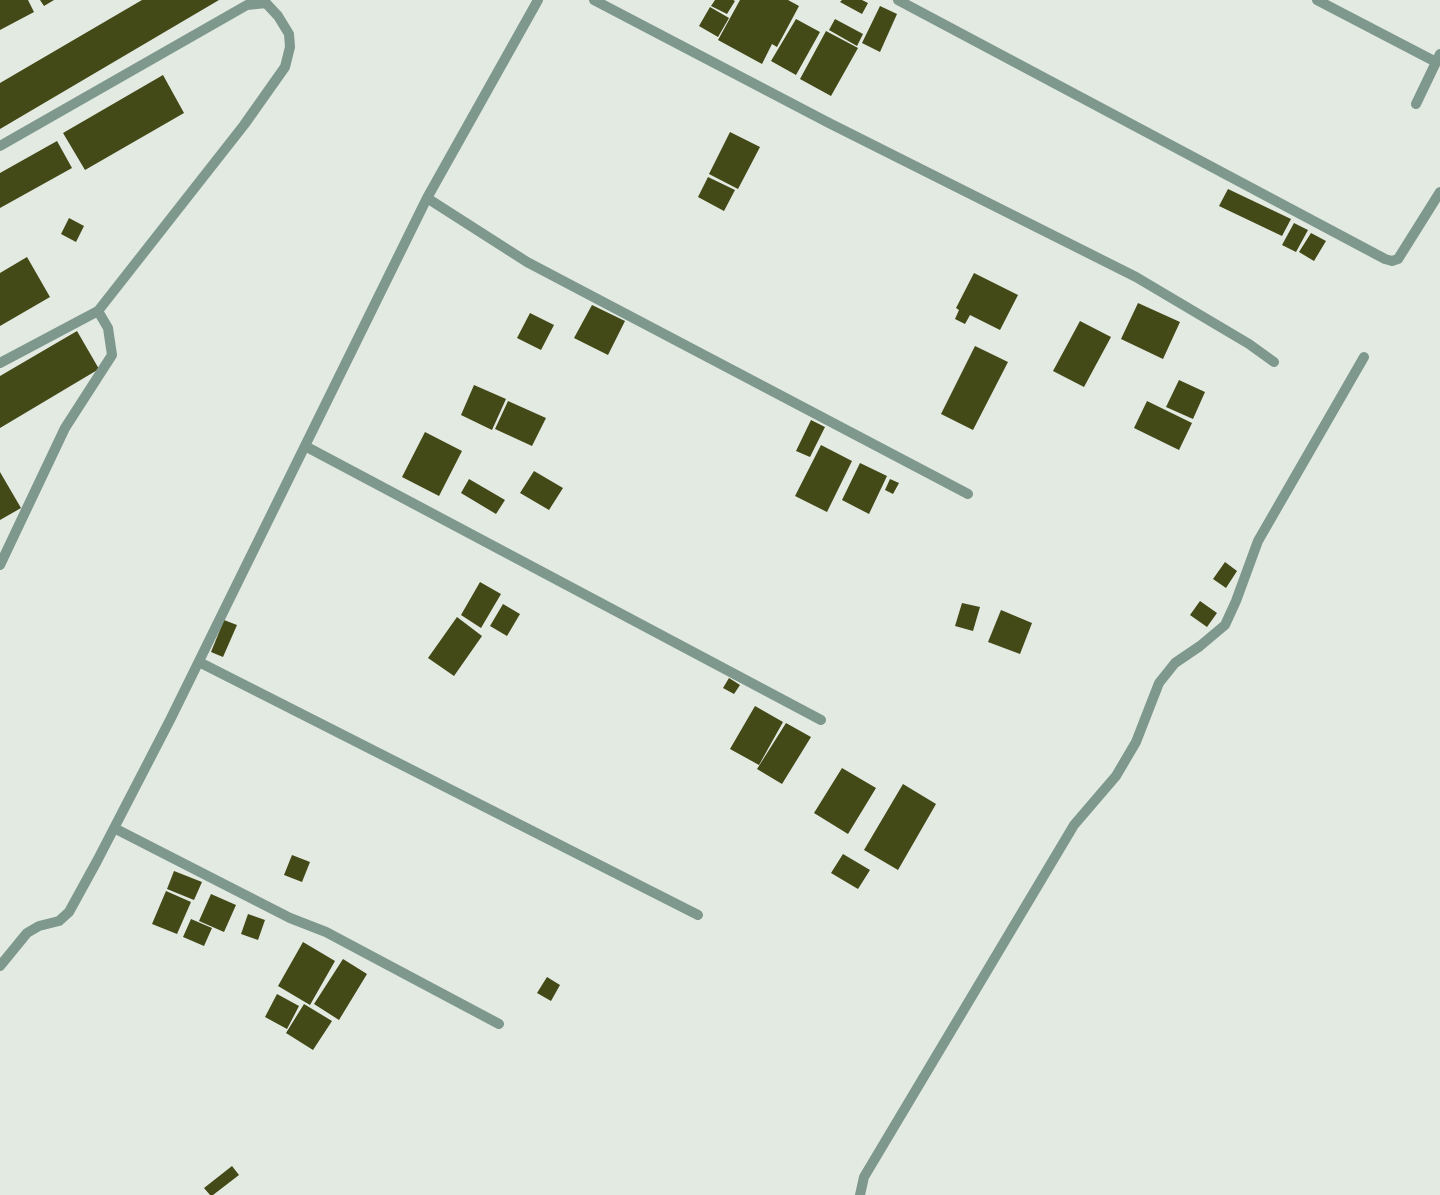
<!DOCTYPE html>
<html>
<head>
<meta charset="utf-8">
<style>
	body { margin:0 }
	canvas { display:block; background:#e2eae1 }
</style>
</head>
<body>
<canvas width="1440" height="1195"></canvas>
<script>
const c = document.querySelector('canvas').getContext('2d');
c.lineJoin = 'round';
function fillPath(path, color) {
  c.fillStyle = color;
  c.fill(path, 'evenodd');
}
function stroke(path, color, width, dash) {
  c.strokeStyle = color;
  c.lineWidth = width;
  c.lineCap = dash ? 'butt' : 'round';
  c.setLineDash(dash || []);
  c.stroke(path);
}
fillPath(new Path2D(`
	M0,0H28L34,12L0,30Z
	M40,0H54L44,6Z
	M142,0H219L0,129V83Z
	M715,0H733L735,1L727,14L711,6Z
	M740,0H788L799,6L777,47L772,44L762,64L718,40Z
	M842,0H862L868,3L862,14L840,2Z
	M880,6L897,14L880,52L862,43Z
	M710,7L729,18L718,37L699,26Z
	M796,19L820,32L796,75L771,61Z
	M835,19L863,34L857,46L829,30Z
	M826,31L858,48L831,96L800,79Z
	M163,75L184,113L85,170L63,133Z
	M730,132L760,147L738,189L709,174Z
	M57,141L72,168L0,208V173Z
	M708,177L735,190L724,211L698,197Z
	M1228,189L1291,219L1282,236L1219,206Z
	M69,218L84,226L76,242L61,234Z
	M1294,223L1308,230L1296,252L1282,245Z
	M1311,233L1326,241L1314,261L1299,252Z
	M27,257L50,297L0,326V273Z
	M974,273L1018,295L1000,330L970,315L965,324L955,319L959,310L956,308Z
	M1138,303L1180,322L1163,359L1121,339Z
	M592,305L625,321L608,355L574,338Z
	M530,313L554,325L541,350L517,338Z
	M1080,321L1111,337L1084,387L1053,371Z
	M77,331L99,369L0,428V376Z
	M975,346L1008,362L973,430L941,414Z
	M1179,380L1205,392L1193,419L1166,407Z
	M474,385L506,399L492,430L461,415Z
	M508,401L546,418L532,446L495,429Z
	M1147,401L1192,423L1179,450L1134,428Z
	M811,420L825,427L810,457L796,451Z
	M425,432L462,451L439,496L402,477Z
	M821,445L852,461L827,512L795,496Z
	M860,463L887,476L869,514L842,500Z
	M534,471L563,488L549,510L520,493Z
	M0,472L21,508L0,520Z
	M469,479L505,500L496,514L461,493Z
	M890,479L899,483L893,494L885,490Z
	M1225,562L1237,571L1226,588L1213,579Z
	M480,582L501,594L481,628L461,615Z
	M1200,601L1217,613L1207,627L1190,615Z
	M962,603L980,607L973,631L955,626Z
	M503,604L520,614L507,636L490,626Z
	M1001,610L1032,623L1020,654L988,642Z
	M457,617L482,636L454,676L428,658Z
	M224,620L237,625L223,657L211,652Z
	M729,678L740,685L734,694L723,688Z
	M755,706L783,722L759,765L730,749Z
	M786,723L811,737L782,784L757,769Z
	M842,768L876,788L848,834L814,813Z
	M903,784L936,804L898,870L864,850Z
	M843,854L870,870L858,889L831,873Z
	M292,855L310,862L302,882L284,875Z
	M174,871L202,882L194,900L167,889Z
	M166,891L191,902L177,934L152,924Z
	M211,894L236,905L224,932L199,921Z
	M248,914L265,920L258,940L241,934Z
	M191,919L212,928L204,946L183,937Z
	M303,942L335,961L310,1005L278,986Z
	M343,959L367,974L339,1020L314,1004Z
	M547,977L560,985L551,1001L537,993Z
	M277,994L299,1006L287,1029L265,1017Z
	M304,1004L332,1021L313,1050L286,1033Z
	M232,1166L239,1175L213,1195H210L204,1188Z`), '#434917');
stroke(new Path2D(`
	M0,146L247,5L266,3L278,16L289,34L290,47L285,67L244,125L98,311L108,328L112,355L65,428L0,565
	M0,363L98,311
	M860,1195L864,1177L1074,825L1116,776L1136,742L1159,683L1175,663L1200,646L1225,625L1236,601L1258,541L1364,357`), '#7e988e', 10);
stroke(new Path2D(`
	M594,0L829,123L1136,277L1249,344L1274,362
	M898,0L1385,259L1392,261L1398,259L1440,192
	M1317,0L1436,62
	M1416,104L1440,54
	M427,198L527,262L968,494
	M305,446L821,720
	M199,662L698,915
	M114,828L290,918L326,932L499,1024
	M0,966L27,933L39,926L59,921L69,912L97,861L170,720L427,198L538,0`), '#7e988e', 10);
</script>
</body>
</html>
